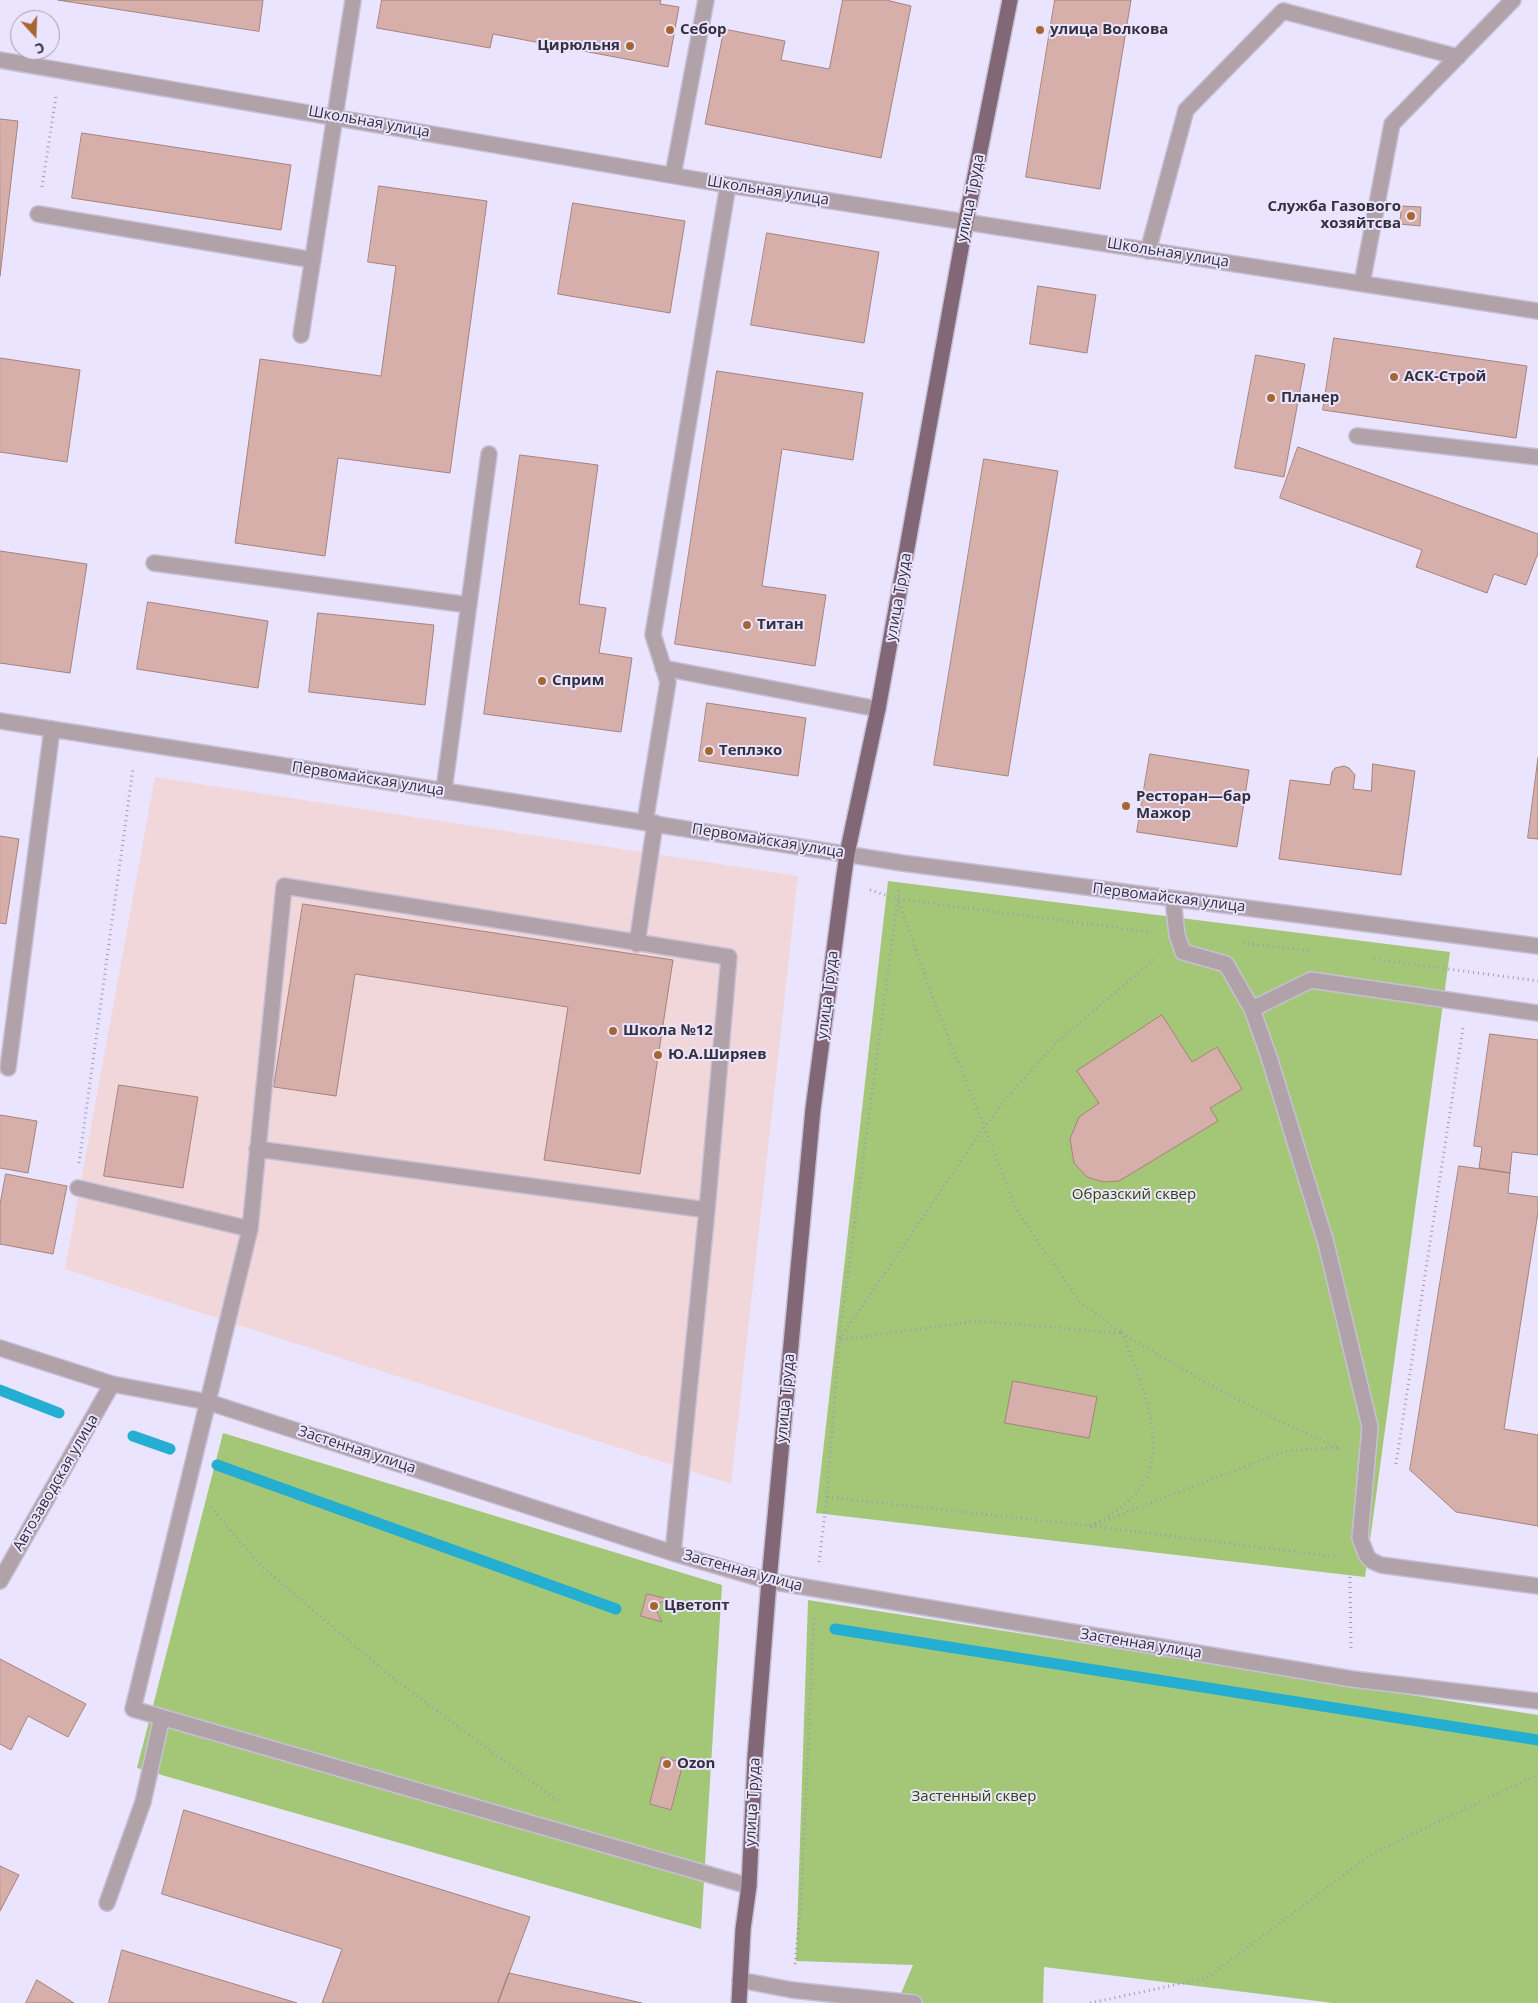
<!DOCTYPE html>
<html>
<head>
<meta charset="utf-8">
<style>
	body { margin:0 }
	#map { position:relative; width:1538px; height:2003px; overflow:hidden; background:#ebe4fe; font-family:"Open Sans",sans-serif }
	canvas { display:block }
	.north { position:absolute; left:10px; top:10px; width:50px; height:50px; box-sizing:border-box; background:#ebe4fe; border:1px solid #a29cb1; border-radius:50%; rotate:160deg; font-size:14px; font-weight:700; line-height:20px; text-align:center; color:#34303d }
	.north::after { content:''; display:block; margin:auto; width:18px; height:22px; background:#a76631; clip-path:polygon(50% 0,100% 100%,50% 72%,0 100%) }
</style>
</head>
<body>
<div id="map">
<canvas width="1538" height="2003"></canvas>
<div class="north">С</div>
</div>
<script>
const c = document.querySelector('canvas').getContext('2d');
c.lineJoin = 'round';
function fillPath(path, color) {
  c.fillStyle = color;
  c.fill(path, 'evenodd');
}
function stroke(path, color, width, dash) {
  c.strokeStyle = color;
  c.lineWidth = width;
  c.lineCap = dash ? 'butt' : 'round';
  c.setLineDash(dash || []);
  c.stroke(path);
}
function write(font, color, halo, rows, align = 'center') {
  c.font = font + ' "Open Sans",sans-serif';
  c.lineWidth = 4;
  c.setLineDash([]);
  c.textBaseline = 'middle';
  c.strokeStyle = halo;
  c.fillStyle = color;
  for (const [text, x, y, turn = 0] of rows) {
    c.save();
    c.translate(x, y);
    c.rotate((+turn || 0) * Math.PI / 180);
    c.textAlign = isNaN(turn) ? turn : align;
    if (halo) c.strokeText(text, 0, 0);
    c.fillText(text, 0, 0);
    c.restore();
  }
}
fillPath(new Path2D(`
	M155,777L798,876L731,1484L65,1269Z`), '#f2d7da');
fillPath(new Path2D(`
	M888,881L1450,952L1365,1577L816,1513Z
	M223,1433L722,1585L701,1929L137,1768Z
	M808,1600L1538,1715V2003H1333L1044,1967L1043,2003H897L913,1965L796,1961Z`), '#a4c777');
stroke(new Path2D(`
	M0,1390L59,1413
	M133,1436L170,1449
	M217,1465L616,1609
	M835,1629L1538,1740`), '#23aed2', 11);
const building = new Path2D(`
	M58,0H263L259,31Z
	M382,0H661L660,4L679,7L668,67L493,34L490,48L377,28Z
	M843,0H886L911,6L881,158L705,124L724,29L785,41L781,60L829,69Z
	M1055,0H1131L1100,189L1026,177Z
	M0,119L18,121L0,276Z
	M82,133L291,165L281,230L72,198Z
	M379,186L487,201L450,473L338,458L325,556L235,543L260,359L381,376L396,266L368,262Z
	M573,203L685,221L670,313L558,294Z
	M1402,206L1421,207L1420,226L1400,224Z
	M767,233L879,252L864,343L751,325Z
	M1038,286L1096,295L1087,353L1030,344Z
	M1334,338L1527,366L1516,438L1323,410Z
	M1256,355L1305,364L1284,477L1235,468Z
	M0,358L80,370L67,462L0,452Z
	M717,371L863,393L853,460L782,449L762,586L826,595L815,666L675,644Z
	M1298,447L1538,534V553L1526,585L1494,574L1487,593L1416,567L1422,550L1280,498Z
	M520,455L598,465L579,604L606,608L599,653L632,658L621,732L484,714Z
	M984,459L1058,471L1008,776L934,765Z
	M0,551L87,564L70,673L0,663Z
	M148,602L268,621L258,688L137,669Z
	M318,613L434,625L425,705L309,692Z
	M707,703L806,718L798,776L699,761Z
	M1150,754L1249,770L1237,847L1137,832Z
	M1538,758V839L1528,838Z
	M1373,764L1415,771L1401,875L1279,859L1290,780L1330,785L1332,772L1335,768L1344,766L1349,768L1355,775L1353,789L1371,791Z
	M0,836L19,839L6,924L0,923Z
	M303,904L673,960L640,1174L544,1160L568,1007L355,974L336,1096L274,1087Z
	M1162,1015L1192,1062L1217,1047L1242,1089L1210,1108L1218,1121L1119,1181L1103,1182L1087,1177L1074,1163L1070,1139L1079,1117L1099,1103L1077,1071Z
	M1490,1034L1538,1040V1155L1512,1152L1510,1173L1479,1168L1482,1147L1474,1146Z
	M119,1085L198,1097L183,1188L104,1176Z
	M0,1115L37,1121L28,1173L0,1168Z
	M1459,1166L1510,1173L1508,1193L1538,1197V1212L1504,1429L1538,1435V1526L1456,1512L1410,1470Z
	M6,1174L67,1186L53,1254L0,1244V1205Z
	M1013,1381L1097,1397L1089,1438L1005,1423Z
	M647,1594L668,1599L654,1606L662,1622L641,1616Z
	M0,1659L86,1704L68,1737L28,1716L11,1750L0,1744Z
	M662,1757L683,1763L671,1810L650,1804Z
	M184,1810L530,1917L498,2003H322L342,1949L162,1894Z
	M0,1866L19,1875L0,1911Z
	M122,1950L297,2003H109Z
	M509,1973L642,2003H498Z
	M37,1980L74,2003H26Z`);
fillPath(building, '#d6afaa');
stroke(building, '#a6827d', 1);
const minor = new Path2D(`
	M0,60L728,185L1538,311
	M673,175L706,0
	M38,214L313,260
	M1148,251L1186,110L1283,11L1458,57
	M1362,283L1392,124L1513,0
	M301,335L353,0
	M1357,436L1538,457
	M154,563L469,605
	M663,668L878,709
	M0,721L902,863L1538,946
	M444,790L489,454
	M645,822L668,682L653,635L728,185
	M1173,899L1177,935L1183,952L1226,964L1252,1009L1269,1057L1326,1243L1370,1427L1360,1538L1367,1556L1372,1561L1381,1565L1538,1586
	M637,944L655,823
	M1252,1009L1311,980L1538,1013
	M8,1068L52,729
	M257,1149L707,1210L673,1553
	M78,1188L250,1229
	M707,1210L729,957L284,886L250,1229L133,1709L749,1886
	M0,1348L112,1384L208,1402L673,1553L769,1581L1352,1679L1538,1701
	M0,1581L112,1384
	M107,1903L143,1802L162,1717
	M740,1980L792,1990L914,2003`);
const major = new Path2D(`
	M739,2003L743,1929L749,1886L755,1757L769,1581L813,1109L843,882L847,854L878,709L966,221L1010,0`);
stroke(minor, '#c6c0d7', 18);
stroke(major, '#c6c0d7', 18);
stroke(new Path2D(`
	M42,187L56,96
	M870,890L898,899L1150,932
	M899,890L839,1340L985,1126L1014,1089L1058,1041L1157,957
	M1243,943L1309,951
	M1374,959L1538,981
	M79,1163L133,768
	M1337,1447L1285,1451L1091,1526C1103,1519 1116,1512 1126,1503C1179,1460 1141,1384 1122,1333C1191,1375 1261,1415 1337,1447L1341,1451
	M1396,1464L1463,1028
	M827,1497L1091,1526L1339,1557
	M211,1507L258,1563L388,1674L558,1801
	M819,1562L827,1497L839,1340L977,1321L1122,1333L1081,1303L1045,1252L1017,1210L931,993L898,899
	M1350,1577L1351,1651
	M795,1964L801,1900L814,1616
	M1090,2003L1207,1978L1372,1854L1538,1774`), '#a19bb0', 3, [1, 4]);
stroke(minor, '#b1a2aa', 15);
stroke(major, '#826876', 15);
for (const [x, y, r, color] of [
	[670,30,5,"#a76631"],
	[1040,30,5,"#a76631"],
	[630,46,5,"#a76631"],
	[1411,216,5,"#a76631"],
	[1394,377,5,"#a76631"],
	[1271,398,5,"#a76631"],
	[747,625,5,"#a76631"],
	[542,681,5,"#a76631"],
	[709,751,5,"#a76631"],
	[1126,806,5,"#a76631"],
	[613,1031,5,"#a76631"],
	[658,1055,5,"#a76631"],
	[654,1606,5,"#a76631"],
	[667,1764,5,"#a76631"]
]) {
  const dot = new Path2D();
  dot.arc(x, y, r, 0, 2 * Math.PI);
  c.fillStyle = color;
  c.fill(dot);
  stroke(dot, '#ebe4fe', 2);
}
write('bold 15px', '#34303d', '#ebe4fe', [
	["Себор",680,30],
	["улица Волкова",1050,30],
	["Цирюльня",620,46,"right"],
	["Служба Газового",1401,207,"right"],
	["хозяйтсва",1401,224,"right"],
	["АСК-Строй",1404,377],
	["Планер",1281,398],
	["Титан",757,625],
	["Сприм",552,681],
	["Теплэко",719,751],
	["Ресторан—бар",1136,797],
	["Мажор",1136,814],
	["Школа №12",623,1031],
	["Ю.А.Ширяев",668,1055],
	["Цветопт",664,1606],
	["Ozon",677,1764]
], 'left');
write('15px', '#34303d', '#ebe4fe', [
	["Школьная улица",369,122,10],
	["Школьная улица",768,191,9],
	["улица Труда",971,198,-79],
	["Школьная улица",1168,253,9],
	["улица Труда",899,597,-80],
	["Первомайская улица",368,779,9],
	["Первомайская улица",768,841,9],
	["Первомайская улица",1169,898,7],
	["улица Труда",828,995,-83],
	["улица Труда",786,1398,-85],
	["Застенная улица",357,1450,18],
	["Автозаводская улица",56,1483,-60],
	["Застенная улица",743,1571,15],
	["Застенная улица",1141,1644,9],
	["улица Труда",753,1802,-87]
]);
write('15px', '#2f4504', '#ebe4fe', [
	["Образский сквер",1134,1195],
	["Застенный сквер",974,1797]
]);
</script>
</body>
</html>
